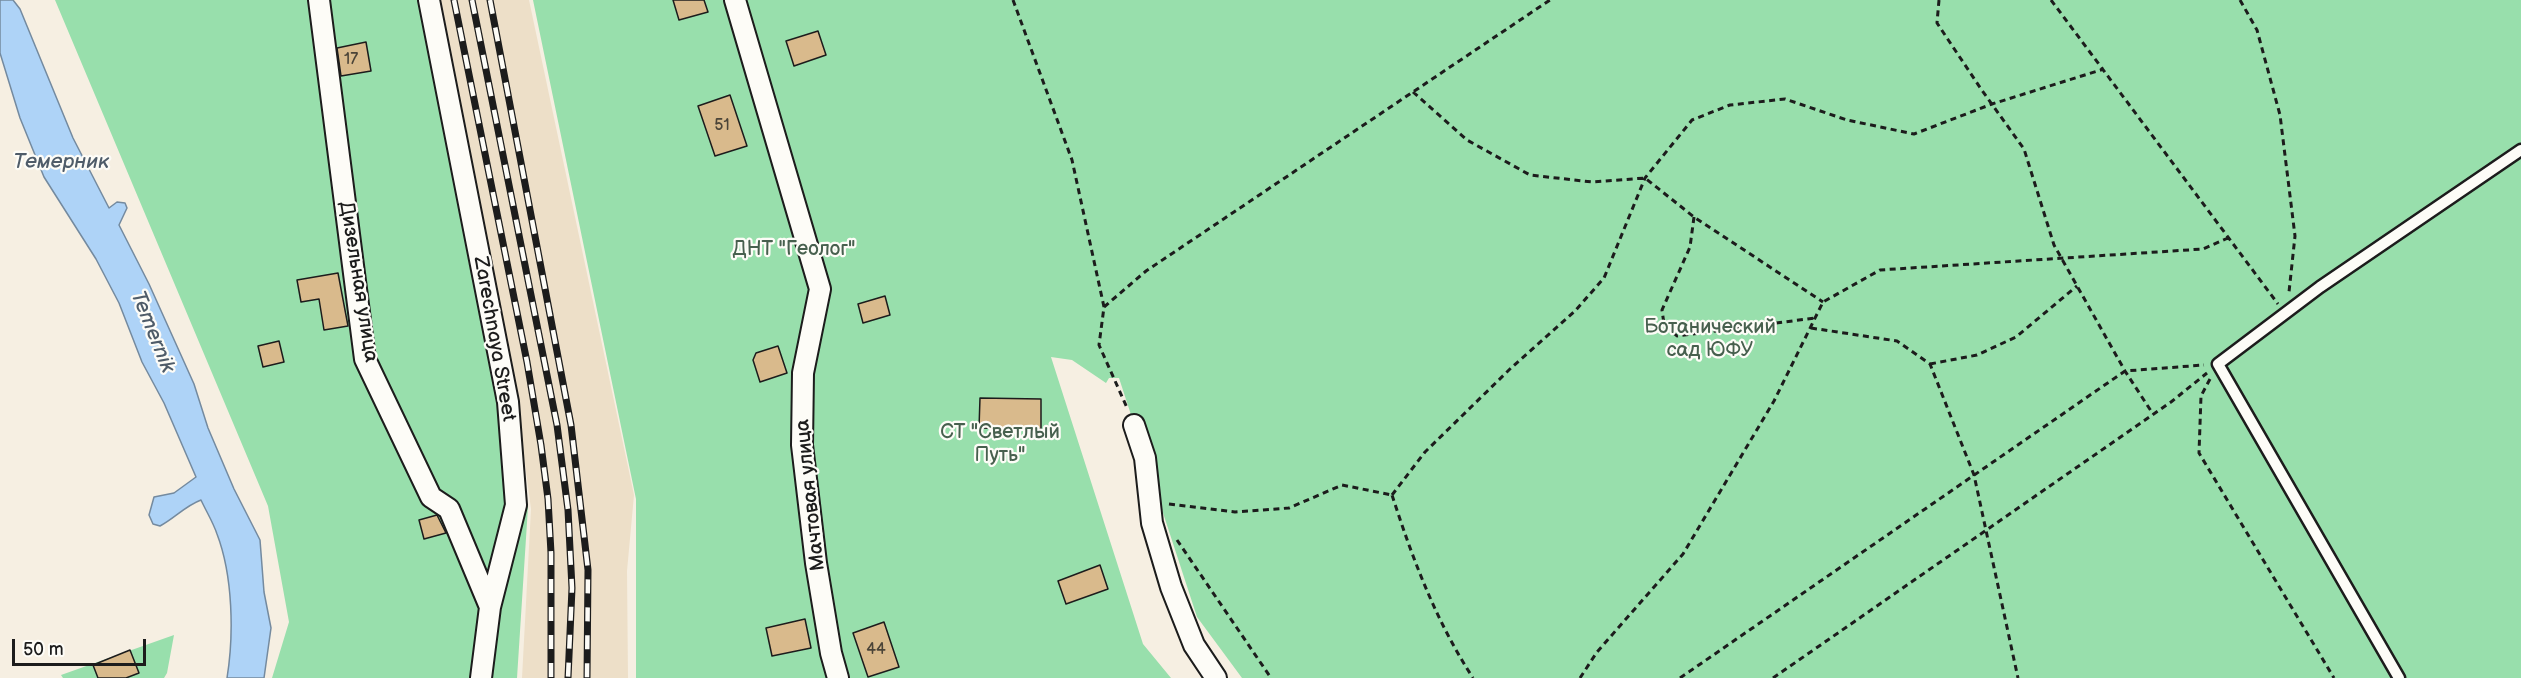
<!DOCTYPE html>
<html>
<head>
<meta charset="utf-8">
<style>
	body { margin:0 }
	#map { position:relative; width:2521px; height:678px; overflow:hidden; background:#f6efe2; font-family:"Balsamiq Sans",sans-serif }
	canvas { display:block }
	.scale { position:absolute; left:12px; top:639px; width:134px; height:27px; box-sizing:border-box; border:3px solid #1c1c1c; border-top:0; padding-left:8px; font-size:18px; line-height:21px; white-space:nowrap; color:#1c1c1c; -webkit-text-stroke:4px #fdfcf7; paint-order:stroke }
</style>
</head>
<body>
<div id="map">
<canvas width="2521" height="678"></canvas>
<div class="scale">50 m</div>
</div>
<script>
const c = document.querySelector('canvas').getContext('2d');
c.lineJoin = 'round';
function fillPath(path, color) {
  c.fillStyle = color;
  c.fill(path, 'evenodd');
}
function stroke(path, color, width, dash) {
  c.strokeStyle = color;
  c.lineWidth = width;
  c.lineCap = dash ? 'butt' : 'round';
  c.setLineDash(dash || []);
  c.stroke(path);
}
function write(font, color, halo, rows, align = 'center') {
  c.font = font + ' "Balsamiq Sans",sans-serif';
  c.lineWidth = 4.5;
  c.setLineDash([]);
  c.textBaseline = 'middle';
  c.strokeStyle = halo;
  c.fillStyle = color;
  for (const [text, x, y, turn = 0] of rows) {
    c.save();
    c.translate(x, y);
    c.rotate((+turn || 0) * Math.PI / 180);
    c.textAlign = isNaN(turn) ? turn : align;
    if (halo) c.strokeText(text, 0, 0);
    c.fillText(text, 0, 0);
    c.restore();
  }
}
fillPath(new Path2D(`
	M429,0H529L634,495L627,571L628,678H522L531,509L512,366L474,265Z`), '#eddfc8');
fillPath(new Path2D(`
	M55,0H422L469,264L528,507L517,678H272L289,622L268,506Z
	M533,0H2521V678H1242L1197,617L1119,378H1109L1106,383L1072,360L1051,357L1143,644L1171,678H636V499Z
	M174,635L167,673L164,678H63L61,675Z`), '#98dfac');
const water = new Path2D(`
	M0,0H13L20,9L73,138L109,208L117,202L125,203L127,208L119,225L149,284L194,384L208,428L234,489L260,540L264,592L271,628L264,678H227C234,635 233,576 217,534C213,522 206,511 201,500C185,506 175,518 160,526L153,524L149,515L154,497L174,493L196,477L164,403L142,362L119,303L96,259L44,177L20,118L0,53Z`);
fillPath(water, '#aed3f7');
stroke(water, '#748a9f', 1.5);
const building = new Path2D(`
	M673,0H704L708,12L679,20Z
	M818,31L826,55L794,66L786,41Z
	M366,42L371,71L341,76L337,48Z
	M730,95L747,146L715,156L698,106Z
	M338,273L348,326L324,330L319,299L301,302L297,280Z
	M885,296L890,315L863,323L858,304Z
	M279,341L284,362L263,367L258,346Z
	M778,346L787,373L760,382L753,360L756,353Z
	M980,398L1041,399V429L979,428Z
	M437,515L446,533L424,539L419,520Z
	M1100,565L1108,589L1066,604L1058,581Z
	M805,619L811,648L772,656L766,628Z
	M884,622L899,667L868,677L853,633Z
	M130,650L139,673L126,678H98L93,665Z`);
fillPath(building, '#d9ba8c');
stroke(building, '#1c1c1c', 1.5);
const lane = new Path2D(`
	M2399,678L2218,364L2320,287L2521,150`);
const street = new Path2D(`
	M319,0L365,359L431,497L449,509L490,607
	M429,0L508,402L516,505L490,607L481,678
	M735,0L820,289L803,373L802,445L816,563L831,653L838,678
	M1134,425L1145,458L1152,523L1171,587L1194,645L1216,678`);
stroke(lane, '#1c1c1c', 15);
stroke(street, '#1c1c1c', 24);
stroke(new Path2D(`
	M1013,0L1072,160L1104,307L1099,345L1128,410
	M1939,0L1937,23L1981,89L2024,149L2054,245L2125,371L2153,414
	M2051,0L2278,304
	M2240,0L2257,30L2280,115L2295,236L2289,292
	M1413,92L1467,140L1530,175L1592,182L1645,178L1694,217L1823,302
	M1694,217L1690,247L1662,310L1664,324L1677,336L1815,318
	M1104,307L1146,271L1550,0
	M1811,328L1897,341L1930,364L1974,475L2018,678
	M1930,364L1977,355L2016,337L2077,286
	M2210,379L2201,396L2199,453L2334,678
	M1392,495L1425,452L1511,368L1575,311L1604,278L1645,178L1692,120L1730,105L1785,99L1847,120L1914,134L1992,104L2104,69
	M1392,495C1413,560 1436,621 1473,678
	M1169,504L1235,512L1289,508L1342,485L1392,495
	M1177,540L1271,678
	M1580,678L1597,652L1683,554L1774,401L1823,302L1880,270L2203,249L2228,238
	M1680,678L2125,371L2204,365
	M1773,678L2171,402L2207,373`), '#1c1c1c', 3, [6, 4.5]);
stroke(lane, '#fdfcf7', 10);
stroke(street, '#fdfcf7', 20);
const rail = new Path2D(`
	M454,0L527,362L541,445L548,499L551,553V678
	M472,0L557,425L568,510L572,588L568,678
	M490,0L571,425L588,570L587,678`);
stroke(rail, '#1c1c1c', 7);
stroke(rail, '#fdfcf7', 4.5, [14]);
write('16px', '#4b4438', null, [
	["17",351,60],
	["51",722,126],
	["44",876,650]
]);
write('20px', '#47604e', '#fdfcf7', [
	["ДНТ \"Геолог\"",794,250],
	["Ботанический",1710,328],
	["сад ЮФУ",1710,351],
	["СТ \"Светлый",1000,433],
	["Путь\"",1000,456]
]);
write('20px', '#1c1c1c', '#fdfcf7', [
	["Дизельная улица",358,282,81],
	["Zarechnaya Street",494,339,80],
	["Мачтовая улица",811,495,-96]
]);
write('italic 21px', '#4f5c69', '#fdfcf7', [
	["Темерник",61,163],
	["Temernik",152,332,68]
]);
</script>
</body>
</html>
